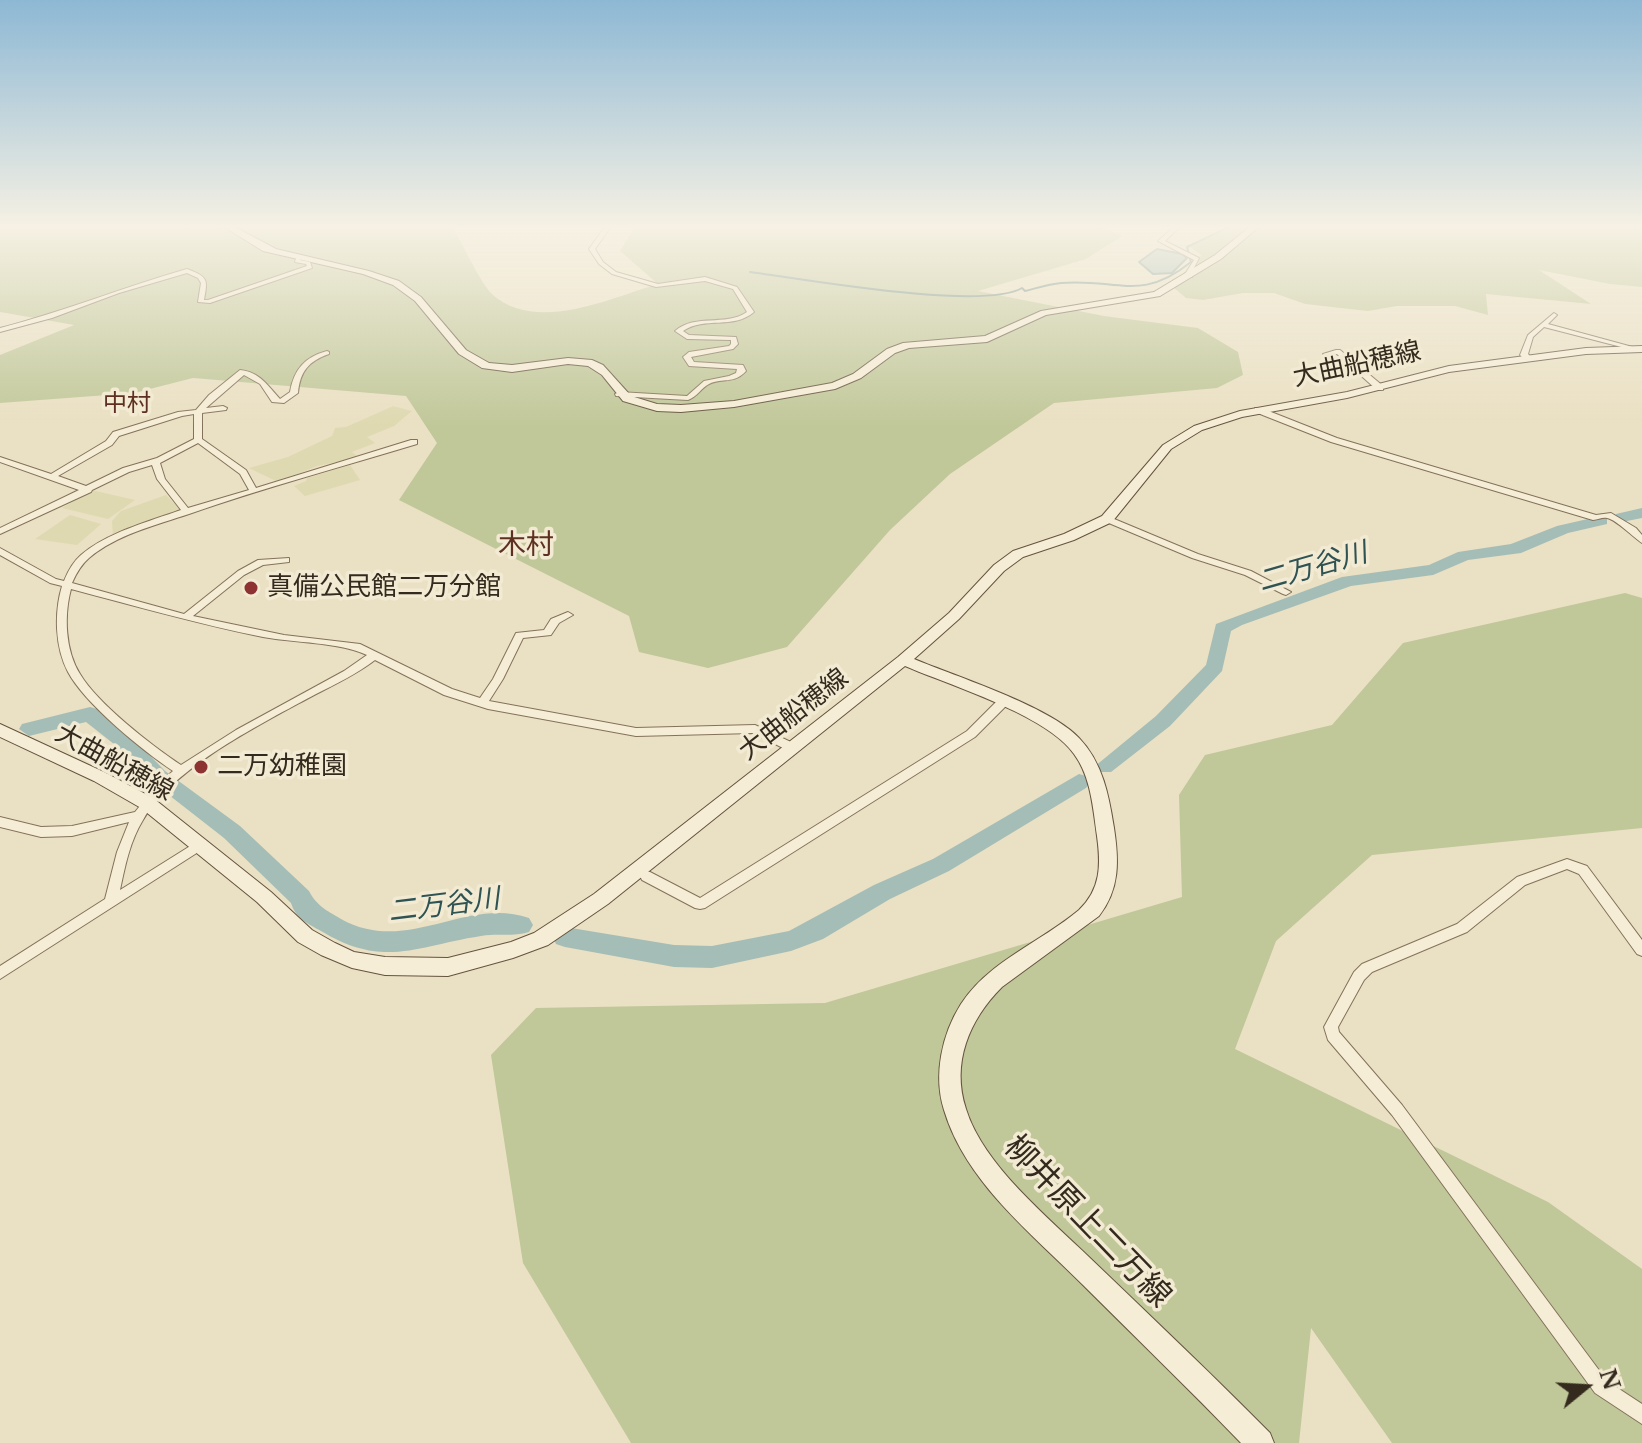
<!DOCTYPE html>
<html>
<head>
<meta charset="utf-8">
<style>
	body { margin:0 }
	#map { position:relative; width:1642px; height:1443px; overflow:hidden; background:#eae0c3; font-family:"Libre Baskerville",serif }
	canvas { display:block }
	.north { position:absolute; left:1546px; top:1347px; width:80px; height:80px; -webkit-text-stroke:6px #f2ead2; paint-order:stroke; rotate:72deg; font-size:22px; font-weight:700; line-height:32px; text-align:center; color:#342a1e }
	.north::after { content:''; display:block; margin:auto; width:28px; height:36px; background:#342a1e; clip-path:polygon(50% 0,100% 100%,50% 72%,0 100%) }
</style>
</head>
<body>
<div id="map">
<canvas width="1642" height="1443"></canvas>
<div class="north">N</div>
</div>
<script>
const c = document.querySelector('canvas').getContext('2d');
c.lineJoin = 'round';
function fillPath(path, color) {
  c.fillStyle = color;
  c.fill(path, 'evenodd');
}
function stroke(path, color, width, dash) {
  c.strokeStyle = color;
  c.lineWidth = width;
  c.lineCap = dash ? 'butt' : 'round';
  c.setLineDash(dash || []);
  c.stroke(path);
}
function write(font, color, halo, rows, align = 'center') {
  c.font = font + ' "Libre Baskerville","Noto Sans JP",serif';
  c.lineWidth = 7;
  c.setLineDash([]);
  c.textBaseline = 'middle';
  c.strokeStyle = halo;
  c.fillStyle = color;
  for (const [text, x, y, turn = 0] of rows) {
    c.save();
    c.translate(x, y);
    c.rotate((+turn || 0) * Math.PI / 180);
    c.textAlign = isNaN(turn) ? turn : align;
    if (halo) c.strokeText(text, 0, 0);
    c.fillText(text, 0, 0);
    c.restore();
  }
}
fillPath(new Path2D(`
	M393,406L412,411L394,426L367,437L375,443L352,452L357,456L349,460L317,466L278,482L249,468L288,457L332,436L335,428L346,427Z
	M350,465L360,480L305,496L294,486L306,481L307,478Z
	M91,490L135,500L108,519L62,508Z
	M166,495L182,511L113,538L112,521L121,511Z
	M70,515L101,524L77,545L35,539Z`), '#dfd9b1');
fillPath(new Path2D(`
	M0,225H452C461,241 481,284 492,294C536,334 610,298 658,284L620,251L636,225H1099L1122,236L1086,259L978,291L1104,316L1198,328L1238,352L1243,375L1217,388L1054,403L950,474L890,530L787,647L708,668L639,652L629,616L399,500L437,443L406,396L193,378L134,393L0,403V355L74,325L0,312Z
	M1237,225H1642V287L1610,284L1539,270L1591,304L1486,294L1488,315L1455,306H1397L1368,311L1305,304L1274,293H1243L1203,300L1186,298L1174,288L1195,271L1201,255L1190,247L1222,229Z
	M1625,593L1642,598V828L1372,855L1276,941L1235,1049L1548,1202L1642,1269V1443H1392L1311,1328L1299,1443H631L523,1263L491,1055L536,1008L825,1003L1182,897L1179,795L1205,755L1332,725L1403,643Z`), '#c0c798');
const water = new Path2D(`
	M1157,249L1182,254L1187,258L1172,273L1153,274L1139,262Z`);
fillPath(water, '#a5bdb7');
stroke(water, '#6d8a84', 2);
stroke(new Path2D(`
	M750,272C802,279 982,311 1022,288L1025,291C1037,288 1049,284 1061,283C1117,278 1140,303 1191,262L1187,247L1233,225`), '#6d8a84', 2);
fillPath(new Path2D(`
	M1642,508V518L1622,522L1614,517L1616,514Z
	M1601,516L1607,518V524L1568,533L1521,553L1468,560L1433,575L1351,586L1242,625L1231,631L1222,671L1170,726L1111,772H1097L1094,767L1156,716L1206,665L1216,624L1342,577L1429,565L1458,552L1511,544L1557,526Z
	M90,707L97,709L133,738L165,771L240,826L309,891C317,906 326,910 341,919C407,956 466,896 529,918L533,925L529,932C514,937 497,933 481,936C416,946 384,969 321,931C307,923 296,919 291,903L224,838L151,781L119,748L86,722L29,736L19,729L22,724Z
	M1079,774L1086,776L1090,782L1086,788L949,871L890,899L823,939L791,951L712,968L674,967L565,947L556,944L553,937L556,930L565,927L674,945L712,946L789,931L874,885L933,859Z`), '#a5bdb7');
const street = new Path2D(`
	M182,225H189L186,227Z
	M606,225H612L595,249L603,262L616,272L658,284L705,277L737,287L754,312C733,330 705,316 683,331L689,335L736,337L738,344L733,349L691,357L694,362L743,365L746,371C733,385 723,377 709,384C701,388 697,397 688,400L616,396L615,394L619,392L687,396L704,381L729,376L736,373L737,369L689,366L683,357L689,352L729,346L731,344V340L687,339L675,331C696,313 725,327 747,312L733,289L705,281L656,287L612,274L599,264L589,249Z
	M1176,225H1182L1165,241L1199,258L1191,274L1192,277H1188L1185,274L1194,260L1158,241Z
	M297,255H301L300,260L310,262L312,268L210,303L198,302L201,283L198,278L187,273L119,293L52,318L0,332V328C63,312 124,287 187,269C208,277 208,279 204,300H208L307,266L306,264L295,262Z
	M1554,313L1557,315L1548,324L1640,349L1637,351L1544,327L1533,337L1528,354L1532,358L1525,360L1520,355L1528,335Z
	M1336,350H1340L1383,386V390H1377L1337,354L1327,356L1323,354Z
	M327,351L329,352V354C309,361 300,371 298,393L284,403L272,402L260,384L244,375L206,408L223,406L227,408L226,410L202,413V439L246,470L256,488L411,440H417V444C341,467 263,488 189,514C156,525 116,535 89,558C81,565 76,574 72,583L184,614L238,571L258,560L289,558V562L263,565L244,575L193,616L284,635L360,644L452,689L480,698L493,679L516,633L544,630L551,619L568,612L573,615L559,623L551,635L523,638L503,679L489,701L636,728L755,725L795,744L797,747L791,751L787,750L753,733L636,736L488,709L444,695L375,660C357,674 336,684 316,694C263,723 173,767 143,820C130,841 125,866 120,890L195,843L199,841L203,843L205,846L203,849L0,979V966L105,899L117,852L129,822L72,836L41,837L0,827V817L41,827L72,826L135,812L155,787L173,771C143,751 85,704 68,672C55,647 54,613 62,586L50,583L0,555V548L56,579L64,581C68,571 73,562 81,555C106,533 150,521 181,510L157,479L152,465L129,472L92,490L91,492L0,534V528L79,490L0,462V457L51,474L106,441L113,432L178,412L196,410L209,395L240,370C260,372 268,386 280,399L290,392C294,369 305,357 327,351ZM194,414V439L157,458L123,468L86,486L58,476L112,445L119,436L182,416ZM198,443L240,474L249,490L188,508L165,479L160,463ZM71,589C135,606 198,624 263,637C295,643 339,642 367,655L344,671L236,730L181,765C152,746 97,703 80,674C65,650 64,615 71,589Z
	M1255,408H1261L1337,438L1596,515L1611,513L1636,528L1642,535V543C1634,538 1617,520 1607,518C1602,517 1598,520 1593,520L1331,442L1255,412Z
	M1107,516L1198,554L1251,571L1291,592L1286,595L1283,594L1245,575L1192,558L1104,521V517Z
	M1002,699L1007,703L1006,706L975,737L705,908L700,909L695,908L642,880L640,876L642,872L646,871L650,872L700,898L967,731L998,700Z
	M1567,859L1587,866L1642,940V956L1637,954L1579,874L1567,869L1525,885L1467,932L1372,972L1364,980L1338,1027L1339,1032L1402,1105L1607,1381L1642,1404V1424L1595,1393L1392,1115L1328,1040L1324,1027L1354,972L1362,964L1457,924L1517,877Z`);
const secondary = new Path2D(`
	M221,225H231L276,249L369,271L399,281L421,297L466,350L489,363L512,365L568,358L592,360L603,365L631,396L657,404L681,405L734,401L832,383L853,374L887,349L903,343L985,336L1041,311L1154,292L1215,255L1252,225H1261L1221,259L1160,296L1046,315L987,342L909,348L895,353L861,378L835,389L734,407L681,412L657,411L623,401L602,375L588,366L568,364L512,372L482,368L459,354L415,301L393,285L363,274L263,251Z
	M1642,346V352L1586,354L1449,372L1347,398L1242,417L1202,430L1171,449L1112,522L1074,540L1023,557L1004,571L959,619L914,659C957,677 1049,706 1079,738C1103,763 1109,796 1114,828C1119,861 1120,889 1099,916L1002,987C969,1020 951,1063 966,1109C983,1165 1049,1218 1090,1258C1143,1309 1196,1359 1248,1411L1270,1433L1274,1443H1241C1189,1389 1135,1337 1082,1284C1031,1233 965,1181 944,1110C933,1075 942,1034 961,1004C989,961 1041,942 1079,910C1101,889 1101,865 1097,836C1093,808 1091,777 1074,754C1047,715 949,685 905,666L608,904L548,945L513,958L448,976L385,975L352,968L321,955L298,942L257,902L141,808L94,781L0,737V724L106,773L153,798L271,892L312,930L335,943L354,952L385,957L448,958L511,942L534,933L594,894L898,657L949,613L994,565L1013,551L1064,534L1102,516L1163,445L1194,426L1240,411L1347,392L1449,366L1586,348Z`);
stroke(street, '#83725b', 2);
stroke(secondary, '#64533f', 2);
fillPath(street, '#f6edd6');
fillPath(secondary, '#f6edd6');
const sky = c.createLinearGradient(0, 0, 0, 427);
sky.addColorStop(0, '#8db8d4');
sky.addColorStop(0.53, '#f6f1e4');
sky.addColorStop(1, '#f6f1e400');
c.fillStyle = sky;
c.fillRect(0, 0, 1642, 427);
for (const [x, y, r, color] of [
	[251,588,8,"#8d3331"],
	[201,767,8,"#8d3331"]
]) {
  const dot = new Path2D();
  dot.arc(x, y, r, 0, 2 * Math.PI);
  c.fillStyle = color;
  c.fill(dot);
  stroke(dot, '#f2ead2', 3);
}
write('24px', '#5d3021', '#f2ead2', [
	["中村",127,404]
]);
write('26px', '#342a1e', '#f2ead2', [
	["大曲船穂線",1357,365,-12],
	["大曲船穂線",794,715,-38],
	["大曲船穂線",114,763,29]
]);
write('26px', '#342a1e', '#f2ead2', [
	["真備公民館二万分館",267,588],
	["二万幼稚園",217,767]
], 'left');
write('28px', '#5d3021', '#f2ead2', [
	["木村",526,546]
]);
write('italic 28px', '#2f5252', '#f2ead2', [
	["二万谷川",1313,568,-16],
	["二万谷川",444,906,-7]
]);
write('32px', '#342a1e', '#f2ead2', [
	["柳井原上二万線",1087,1222,46]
]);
</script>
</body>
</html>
